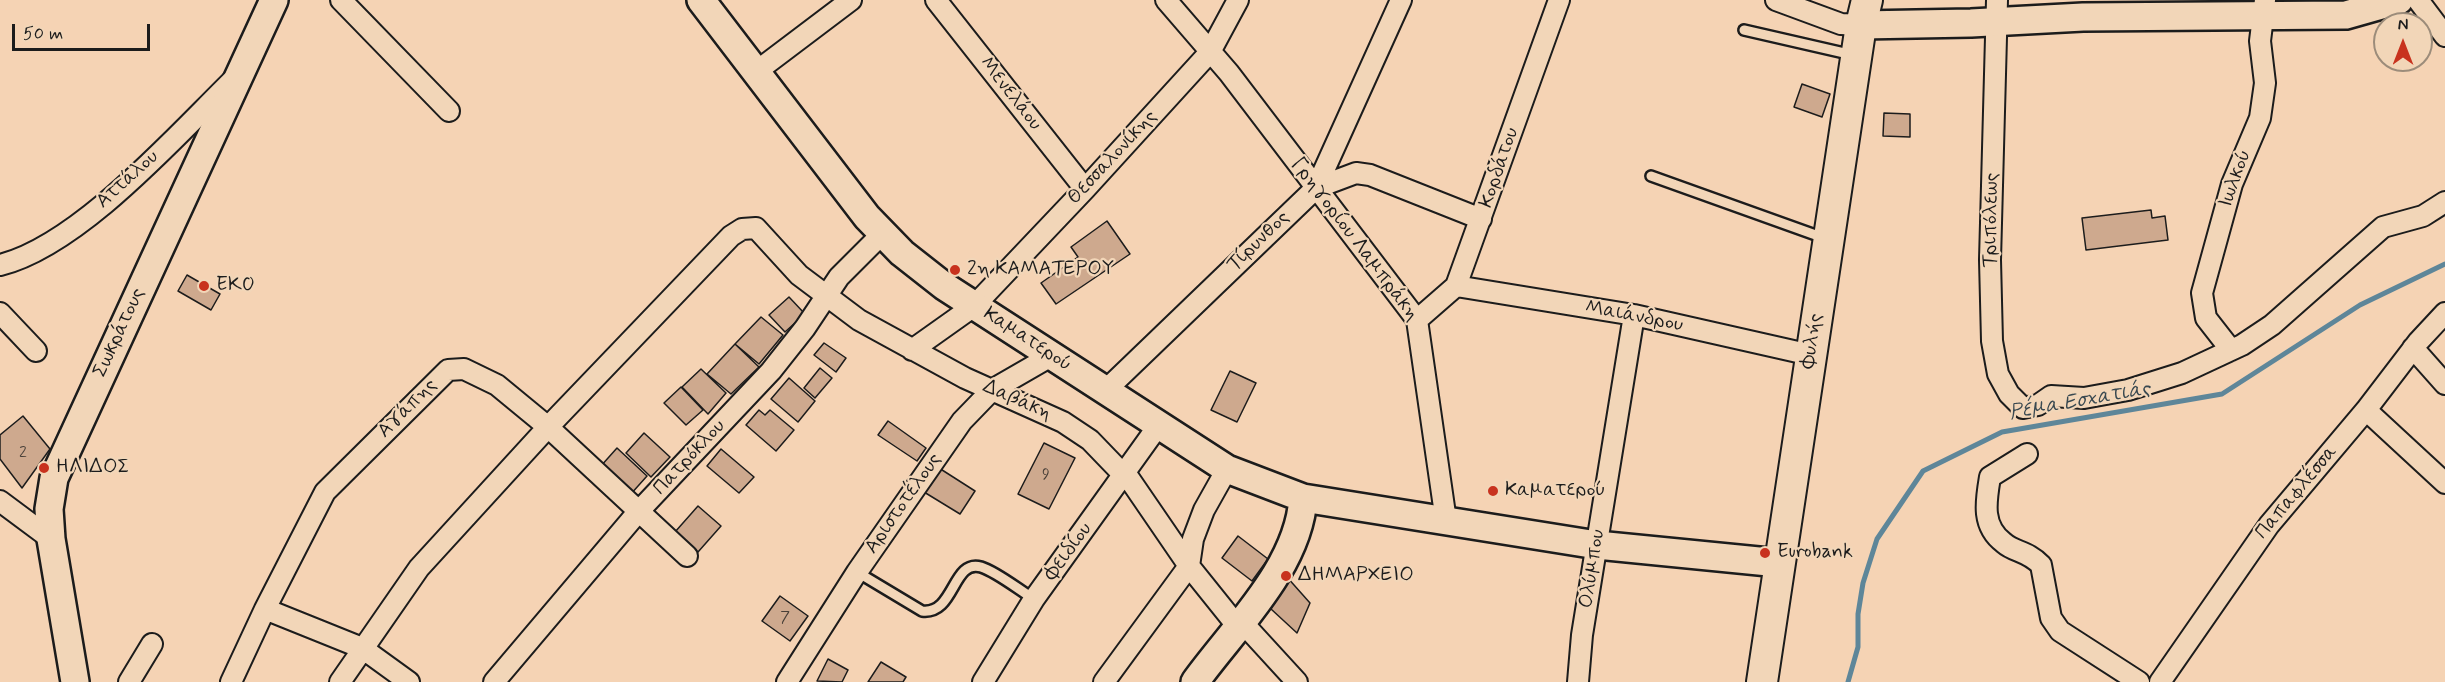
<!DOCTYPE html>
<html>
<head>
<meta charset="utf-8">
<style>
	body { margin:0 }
	#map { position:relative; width:2445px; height:682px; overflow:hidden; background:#f5d3b4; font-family:Mynerve,sans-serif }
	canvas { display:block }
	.north { position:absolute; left:2373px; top:12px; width:60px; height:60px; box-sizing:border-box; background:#f2d6b8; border:2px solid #9c8c7a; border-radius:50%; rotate:0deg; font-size:16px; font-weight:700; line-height:24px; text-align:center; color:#1c1c1c }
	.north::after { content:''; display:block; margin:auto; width:21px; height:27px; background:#c8321e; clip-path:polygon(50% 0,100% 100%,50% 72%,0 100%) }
	.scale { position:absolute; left:12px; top:24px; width:138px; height:27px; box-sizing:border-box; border:3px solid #1c1c1c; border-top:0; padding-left:8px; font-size:18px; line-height:21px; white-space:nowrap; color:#1c1c1c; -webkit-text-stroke:4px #f2d6b8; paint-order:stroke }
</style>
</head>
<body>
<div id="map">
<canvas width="2445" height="682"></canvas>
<div class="north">N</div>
<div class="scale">50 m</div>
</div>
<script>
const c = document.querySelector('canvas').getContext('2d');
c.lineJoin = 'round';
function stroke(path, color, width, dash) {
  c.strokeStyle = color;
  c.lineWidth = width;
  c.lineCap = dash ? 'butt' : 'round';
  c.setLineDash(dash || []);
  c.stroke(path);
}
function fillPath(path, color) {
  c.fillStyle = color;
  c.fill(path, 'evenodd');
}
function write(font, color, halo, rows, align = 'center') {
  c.font = font + ' Mynerve,sans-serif';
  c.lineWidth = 4.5;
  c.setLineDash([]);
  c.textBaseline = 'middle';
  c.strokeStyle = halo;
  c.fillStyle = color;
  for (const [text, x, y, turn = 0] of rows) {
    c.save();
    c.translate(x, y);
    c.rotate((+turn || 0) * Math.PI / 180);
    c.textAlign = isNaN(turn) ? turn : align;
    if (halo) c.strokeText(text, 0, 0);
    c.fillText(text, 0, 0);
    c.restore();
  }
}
stroke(new Path2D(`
	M1848,682L1858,647V614L1863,583L1877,539L1923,471L2002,432L2222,394L2360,305L2445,264`), '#5e8699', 5);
const building = new Path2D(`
	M1802,84L1830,94L1822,117L1794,107Z
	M1884,113L1910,114V137L1883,136Z
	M2151,210L2152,218L2165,216L2168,240L2086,250L2082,218Z
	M1107,221L1130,254L1056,304L1041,283L1078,257L1071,247Z
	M187,275L220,294L211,310L178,291Z
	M789,297L805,314L785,332L769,315Z
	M761,317L783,335L759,364L735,344Z
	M824,343L846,358L836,372L814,355Z
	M735,344L759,367L731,394L707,374Z
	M820,368L832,378L815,398L804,388Z
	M701,369L726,393L708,414L682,387Z
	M1230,371L1256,383L1237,422L1211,410Z
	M789,378L815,401L798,422L771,399Z
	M681,387L703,410L686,425L664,403Z
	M759,410L765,415L770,410L794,430L776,451L746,425Z
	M23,416L50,449L22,488L0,459V435Z
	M888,421L926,448L917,461L878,435Z
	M644,433L670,457L651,477L626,453Z
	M1044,443L1075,458L1049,509L1018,494Z
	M617,448L647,476L630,495L600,467Z
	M721,449L754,477L739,493L707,466Z
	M939,468L975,491L960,514L924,492Z
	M698,506L721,526L698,552L675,532Z
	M1238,536L1268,559L1252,581L1222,558Z
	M1286,576L1310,603L1297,633L1271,609Z
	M780,596L808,616L790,641L762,621Z
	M828,659L848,670L842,682L817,681Z
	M881,662L906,677L903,682H868Z`);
fillPath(building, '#cea98e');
stroke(building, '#1c1c1c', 1.5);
const lane = new Path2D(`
	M1744,30L1853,55
	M1651,176L1824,238
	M857,572L922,611C955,615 952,559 981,567C997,572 1019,590 1034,599`);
const street = new Path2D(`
	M341,0L449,111
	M936,0L1085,189
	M1166,0L1229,73L1417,320L1446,521
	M1776,0L1841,24L1861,25
	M1997,0L1990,260L1992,341L1998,374L2009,394L2023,408L2038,405L2051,396L2084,398L2128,390L2182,373L2242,345L2272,325L2383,227L2423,216L2445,202
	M2418,0L2445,36
	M757,71L851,0
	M1316,188L1356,173L1370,175L1481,219
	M0,265C78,246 174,138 232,81
	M1456,286L1634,315L1811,355
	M0,313L36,351
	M1417,320L1456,286L1559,0
	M2413,348L2445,384
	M912,350L974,306L1085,189L1210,52L1238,0
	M2231,350L2206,318L2202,293L2232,184L2260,118L2265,83L2260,41L2265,0
	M1106,390L1316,188L1401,0
	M2366,410L2445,483
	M2027,454L1990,477C1986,501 1981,526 2004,543C2014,552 2028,551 2041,565L2051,618L2060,631L2139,682
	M0,501L51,539
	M265,609L362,648L409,682
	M1242,622L1297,682
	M129,682L152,644
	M231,682L265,609L325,492L448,370L464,369L497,385L548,427L687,556
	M340,682L419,568L548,427L731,236L742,229L756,228L799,275L859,320L965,378L1063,422L1090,440L1117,468L1126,474L1189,566L1238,627
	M494,682L638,512L771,371L805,328L839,277L883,233
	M787,682L857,572L962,421L992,390L1051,356
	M983,682L1034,599L1158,426
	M1104,682L1189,566L1193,539L1204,510L1227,469
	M1578,682L1582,635L1634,315
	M2160,682L2269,525L2366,410L2418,342L2445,313`);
const secondary = new Path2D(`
	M701,0L867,217L902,253L944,286L1227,469L1303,498L1597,545L1779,563
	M1861,25L1971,23L2083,17L2346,15L2399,0
	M75,682L51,539L49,509L54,478L274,0
	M1195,682C1234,628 1299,567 1303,498`);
const primary = new Path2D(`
	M1762,682L1861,25L1867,0`);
stroke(lane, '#1c1c1c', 14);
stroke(street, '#1c1c1c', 24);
stroke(secondary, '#1c1c1c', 32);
stroke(primary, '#1c1c1c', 34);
stroke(lane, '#f2d6b8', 9);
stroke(street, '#f2d6b8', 20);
stroke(secondary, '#f2d6b8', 27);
stroke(primary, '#f2d6b8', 30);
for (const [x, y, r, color] of [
	[955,270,6,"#c8321e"],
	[204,286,6,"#c8321e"],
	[44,468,6,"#c8321e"],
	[1493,491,6,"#c8321e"],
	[1765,553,6,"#c8321e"],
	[1286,576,6,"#c8321e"]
]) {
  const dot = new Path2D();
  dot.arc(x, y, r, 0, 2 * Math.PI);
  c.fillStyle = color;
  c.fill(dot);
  stroke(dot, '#f2d6b8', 2);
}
write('16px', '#483f38', null, [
	["2",23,454],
	["9",1046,476],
	["7",785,619]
]);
write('20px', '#1c1c1c', '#f2d6b8', [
	["Μενελάου",1010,94,52],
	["Θεσσαλονίκης",1113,158,-47],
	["Κορδάτου",1500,168,-71],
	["Ιωλκού",2236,179,-70],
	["Αττάλου",128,180,-42],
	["Τριπόλεως",1992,220,-89],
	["Γρηγορίου Λαμπράκη",1354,240,53],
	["Τίρυνθος",1259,242,-44],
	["Μαιάνδρου",1634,317,11],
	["Σωκράτους",120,333,-65],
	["Καματερού",1027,340,33],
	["Φυλής",1813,341,-81],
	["Δαβάκη",1017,401,24],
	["Αγάπης",408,409,-45],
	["Πατρόκλου",690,458,-47],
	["Παπαφλέσσα",2297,493,-50],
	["Αριστοτέλους",904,504,-55],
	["Φειδίου",1069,552,-54],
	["Ολύμπου",1593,569,-81]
]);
write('20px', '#1c1c1c', '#f2d6b8', [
	["2η ΚΑΜΑΤΕΡΟΥ",967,270],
	["EKO",216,286],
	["ΗΛΙΔΟΣ",56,468],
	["Καματερού",1505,491],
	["Eurobank",1777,553],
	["ΔΗΜΑΡΧΕΙΟ",1298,576]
], 'left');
write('italic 21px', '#384850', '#f2d6b8', [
	["Ρέμα Εσχατιάς",2080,402,-10]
]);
</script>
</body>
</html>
